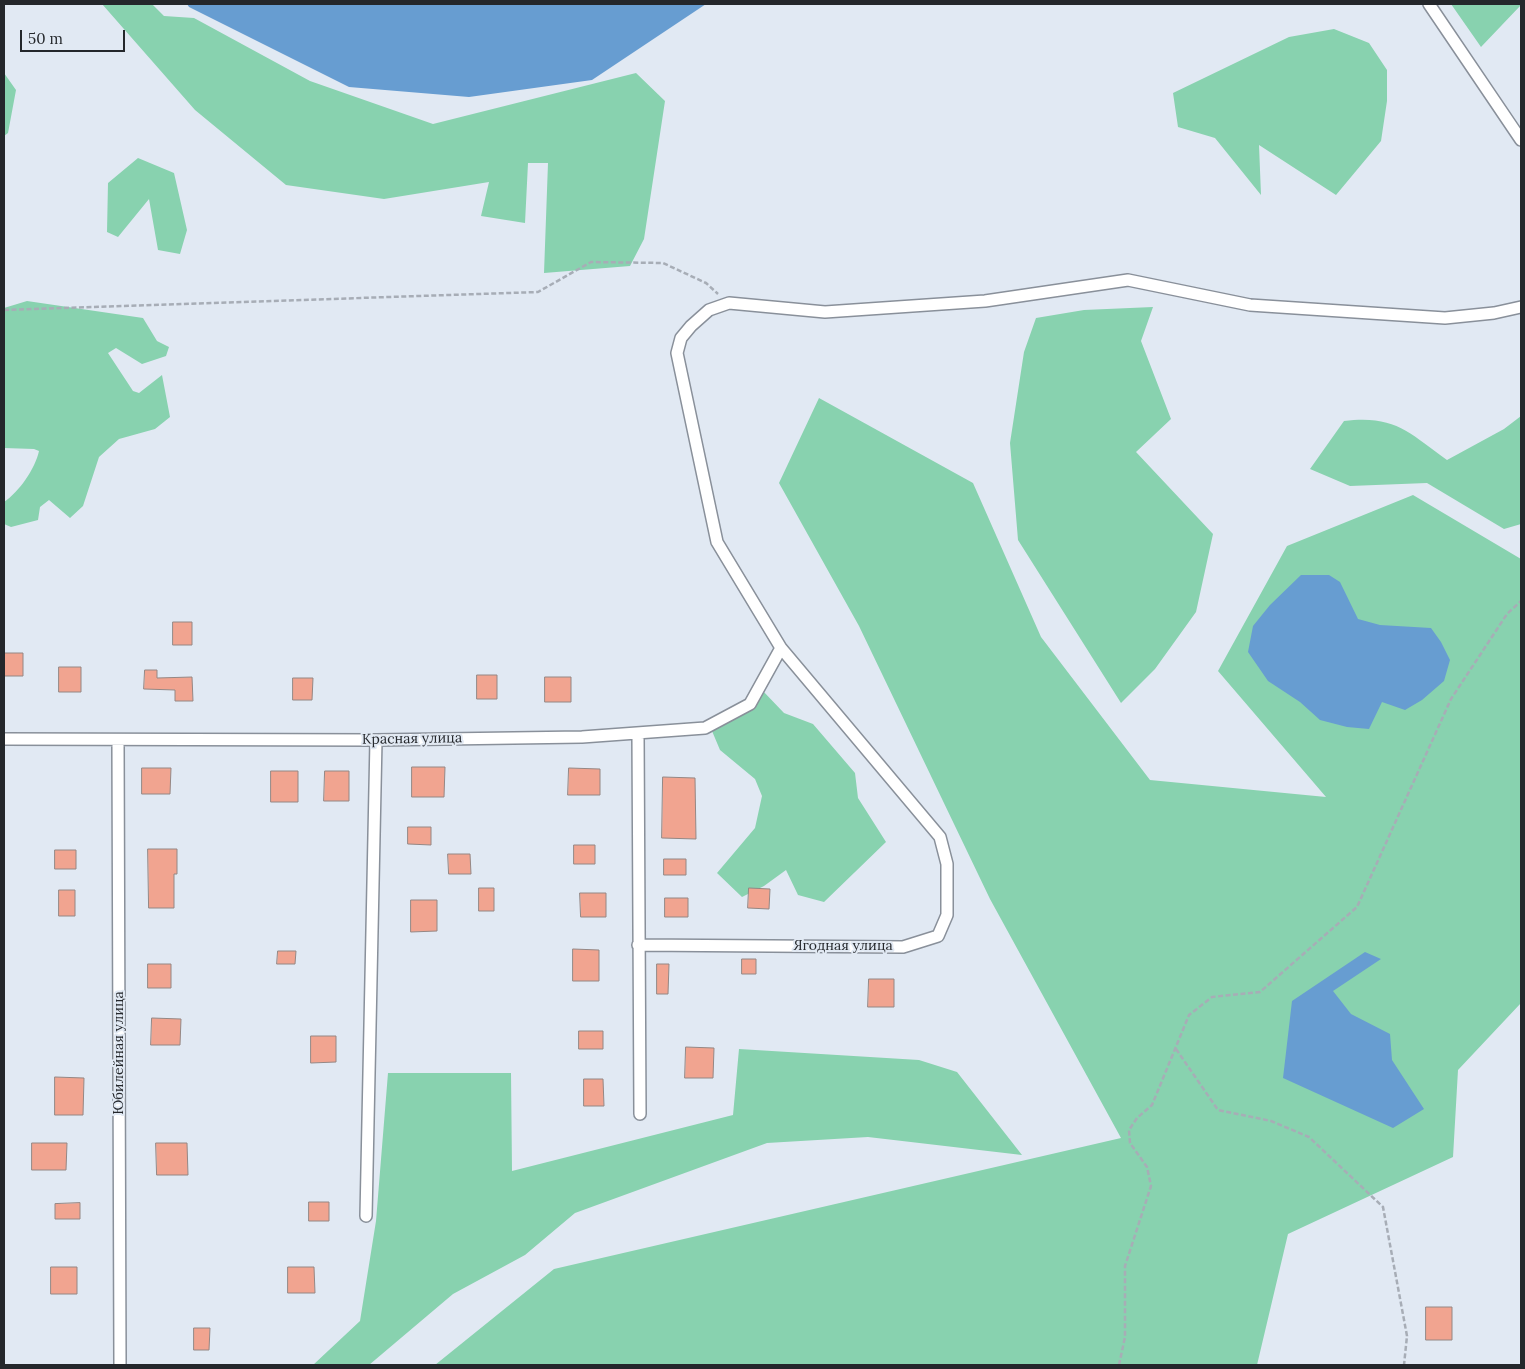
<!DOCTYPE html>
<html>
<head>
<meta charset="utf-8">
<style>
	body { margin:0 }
	#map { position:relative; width:1525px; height:1369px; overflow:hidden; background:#e1e9f3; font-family:Lora,serif }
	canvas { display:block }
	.frame { position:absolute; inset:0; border:5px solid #24272b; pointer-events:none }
	.scale { position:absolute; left:20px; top:30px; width:105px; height:22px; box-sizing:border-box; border:2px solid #24272b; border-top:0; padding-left:6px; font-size:15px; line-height:18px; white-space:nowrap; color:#24272b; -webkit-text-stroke:4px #e1e9f3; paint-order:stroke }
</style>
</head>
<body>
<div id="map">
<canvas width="1525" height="1369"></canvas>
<div class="frame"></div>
<div class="scale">50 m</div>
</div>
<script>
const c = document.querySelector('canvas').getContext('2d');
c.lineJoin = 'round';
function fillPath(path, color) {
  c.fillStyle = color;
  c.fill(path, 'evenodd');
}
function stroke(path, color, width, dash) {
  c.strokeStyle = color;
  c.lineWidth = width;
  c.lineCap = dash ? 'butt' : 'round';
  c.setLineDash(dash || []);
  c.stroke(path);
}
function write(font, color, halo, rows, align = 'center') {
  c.font = font + ' Lora,serif';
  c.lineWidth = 4;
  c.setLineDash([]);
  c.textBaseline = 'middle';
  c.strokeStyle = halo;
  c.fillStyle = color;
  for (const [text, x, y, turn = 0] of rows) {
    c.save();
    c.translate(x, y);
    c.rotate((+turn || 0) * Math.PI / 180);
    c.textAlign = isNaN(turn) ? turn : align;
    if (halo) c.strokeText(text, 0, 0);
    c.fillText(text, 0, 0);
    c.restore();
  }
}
fillPath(new Path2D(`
	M102,4H152L164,16L194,18L310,81L433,124L636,73L665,101L644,239L630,266L544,273L548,163H528L525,223L481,216L489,182L384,199L286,185L195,110Z
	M1451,4H1521V5L1481,47Z
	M1334,29L1369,43L1387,70V101L1381,141L1336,195L1259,145L1261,195L1215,138L1178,127L1173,93L1289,37Z
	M4,73L16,90L8,133L4,136Z
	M138,158L174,173L187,230L180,254L158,250L149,199L118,237L107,232L108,183Z
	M27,301L143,318L157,341L169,347L166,356L142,364L116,348L108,353L133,391L139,393L162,375L170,417L155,429L119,439L99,457L83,506L70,518L49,500L40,507L38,520L11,527L4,524V502C19,492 35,469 39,451L34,449L4,448V451V308Z
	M1153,307L1141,341L1171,419L1136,452L1213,534L1196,612L1155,669L1121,703L1018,540L1010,443L1024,352L1036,318L1084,310Z
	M819,398L973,483L1041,637L1150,780L1326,797L1218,671L1287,546L1413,495L1521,559V1003L1458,1070L1453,1157L1288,1234L1257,1365H435L554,1269L1121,1138L990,899L859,626L779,483Z
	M1521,416V524L1504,529L1427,483L1350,486L1310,469L1344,421C1395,415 1408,432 1447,460L1504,429Z
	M762,690L784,713L813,724L855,773L858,798L886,842L824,902L798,895L786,870L764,886L742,897L717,873L755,828L762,796L755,779L720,750L712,731Z
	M739,1049L919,1060L957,1072L1022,1155L868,1137L767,1143L575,1213L525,1255L453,1294L369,1365H313L360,1321L376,1221L388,1073H511L512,1171L733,1115Z`), '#88d2af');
fillPath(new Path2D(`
	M187,4H706L592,80L469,97L349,87L189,7Z
	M1329,575L1340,582L1358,619L1380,625L1431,628L1441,642L1450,660L1444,681L1422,700L1405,710L1382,702L1369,729L1347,727L1320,720L1300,702L1268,681L1248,652L1253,626L1270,605L1301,575Z
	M1365,952L1381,959L1333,991L1351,1014L1390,1034L1392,1060L1424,1109L1393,1128L1283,1078L1292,1001Z`), '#679dd1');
const building = new Path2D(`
	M173,622H192V645H173Z
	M4,653H23V676H4Z
	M59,667H81V692H59Z
	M145,670H157V678L192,677L193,701H175V690L144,689Z
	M477,675H497V699H477Z
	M545,677H571V702H545Z
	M293,678H313L312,700H293Z
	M412,767H445L444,797H412Z
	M142,768H171L170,794H142Z
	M569,768L600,769V795H568Z
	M271,771H298V802H271Z
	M325,771H349V801H324Z
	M663,777L695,778L696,839L662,838Z
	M408,827H431V845L408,844Z
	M574,845H595V864H574Z
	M148,849H177V874H174V908H149Z
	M55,850H76V869H55Z
	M448,854H470L471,874H449Z
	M664,859H686V875H664Z
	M479,888H494V911H479Z
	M749,888L770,889L769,909L748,908Z
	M59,890H75V916H59Z
	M580,893H606V917H581Z
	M665,898H688V917H665Z
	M411,900H437V931L411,932Z
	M573,949L599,950V981H573Z
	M278,951H296L295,964H277Z
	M742,959H756V974H742Z
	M148,964H171V988H148Z
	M657,964H669L668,994H657Z
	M869,979H894V1007H868Z
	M152,1018L181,1019L180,1045H151Z
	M579,1031H603V1049H579Z
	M311,1036H336V1062L311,1063Z
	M686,1047L714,1048L713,1078H685Z
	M55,1077L84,1078L83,1115H55Z
	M584,1079H603L604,1106H584Z
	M32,1143H67L66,1170H32Z
	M156,1143H187L188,1175H157Z
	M309,1202H329V1221H309Z
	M80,1203V1219H55V1204Z
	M51,1267H77V1294H51Z
	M288,1267H314L315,1293H288Z
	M1426,1307H1452V1340H1426Z
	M194,1328H210L209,1350H194Z`);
fillPath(building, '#f1a490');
stroke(building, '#948784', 1);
const minor = new Path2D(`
	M1429,4L1521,140
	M638,734L640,1114
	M4,739L376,740L582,737L705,728L750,704L781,648
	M118,741L120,1365
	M638,945L903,947L938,936L947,915V864L940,837L781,648L717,542L677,353L681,338L691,326L709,310L729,303L825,312L985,301L1128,280L1250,305L1445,318L1494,313L1521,307
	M366,1216L376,740`);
stroke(minor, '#89909a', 14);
stroke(new Path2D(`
	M4,310L538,292L591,262L663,263L706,283L718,294
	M1176,1049L1218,1110L1271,1121L1309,1137L1383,1207L1407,1336L1404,1365
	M1119,1365L1125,1337V1266L1151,1186L1147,1167L1130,1143L1129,1130L1137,1118L1152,1105L1189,1015L1212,997L1260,992L1357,907L1451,699L1507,614L1521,601`), '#a7adb6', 2.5, [5, 2.5]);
stroke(minor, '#fff', 11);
write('14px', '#24272b', '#e1e9f3', [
	["Красная улица",412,739,-1],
	["Ягодная улица",843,946],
	["Юбилейная улица",119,1053,-90]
]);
</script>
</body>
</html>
